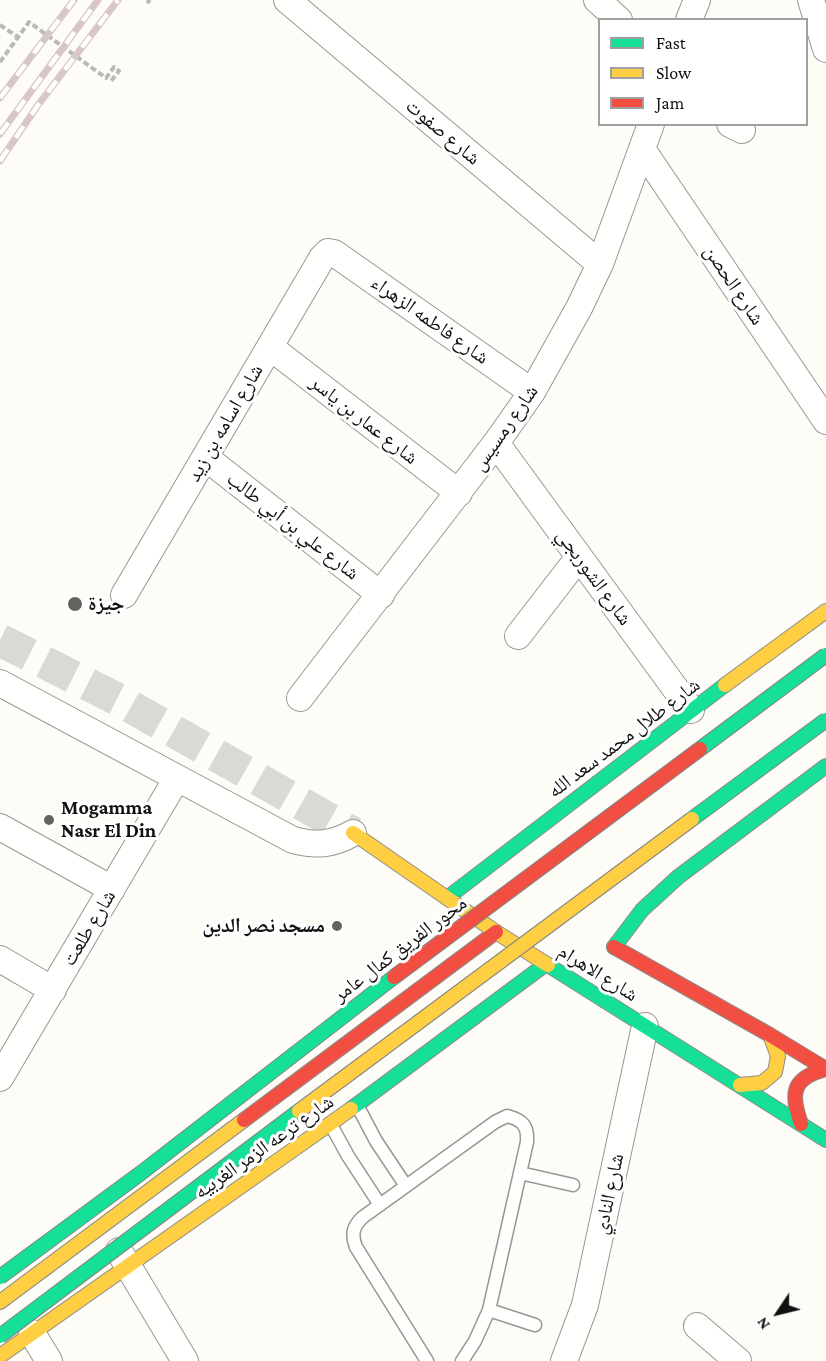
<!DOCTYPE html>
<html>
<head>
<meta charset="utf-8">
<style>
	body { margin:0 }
	#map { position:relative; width:826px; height:1361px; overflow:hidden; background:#fdfcf7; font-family:"Crimson Pro",serif }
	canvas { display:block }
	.legend { position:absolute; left:598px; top:18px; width:210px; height:108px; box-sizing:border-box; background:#fff; border:2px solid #a0a0a0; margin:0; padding:8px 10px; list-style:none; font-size:18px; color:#111 }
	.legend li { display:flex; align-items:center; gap:12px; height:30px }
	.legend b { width:30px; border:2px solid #a0a0a0 }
	.north { position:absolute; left:748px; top:1283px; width:60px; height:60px; -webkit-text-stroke:4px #fff; paint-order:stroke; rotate:235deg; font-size:16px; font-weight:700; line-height:24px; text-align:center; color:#111 }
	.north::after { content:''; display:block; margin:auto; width:21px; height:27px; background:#111; clip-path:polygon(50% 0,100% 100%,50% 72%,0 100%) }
</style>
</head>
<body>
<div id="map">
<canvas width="826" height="1361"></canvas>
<ul class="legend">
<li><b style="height:8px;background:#16e098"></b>Fast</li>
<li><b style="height:8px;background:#ffcf43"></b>Slow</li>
<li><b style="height:8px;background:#f24e42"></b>Jam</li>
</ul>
<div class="north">N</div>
</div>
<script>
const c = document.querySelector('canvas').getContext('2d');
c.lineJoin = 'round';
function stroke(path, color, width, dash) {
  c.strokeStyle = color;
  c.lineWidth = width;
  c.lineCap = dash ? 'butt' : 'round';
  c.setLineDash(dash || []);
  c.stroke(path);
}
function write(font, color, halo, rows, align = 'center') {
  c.font = font + ' "Crimson Pro","Noto Naskh Arabic",serif';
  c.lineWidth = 6;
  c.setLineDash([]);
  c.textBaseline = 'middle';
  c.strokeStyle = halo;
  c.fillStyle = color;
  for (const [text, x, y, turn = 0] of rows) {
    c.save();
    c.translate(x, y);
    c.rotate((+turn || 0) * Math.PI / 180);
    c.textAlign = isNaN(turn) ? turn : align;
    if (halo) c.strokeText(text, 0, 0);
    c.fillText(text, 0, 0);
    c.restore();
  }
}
stroke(new Path2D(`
	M0,640L119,700L353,833`), '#dad9d4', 33, [33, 16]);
const lane = new Path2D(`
	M357,1105L376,1141L406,1186
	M331,1125L348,1156L380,1205
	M520,1173L573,1185
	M489,1310L535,1325
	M427,1361L356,1247C351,1234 353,1226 363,1217L495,1122L507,1116C523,1120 528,1126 527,1142L489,1310L475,1341L462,1361`);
const street = new Path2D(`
	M287,0L600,264
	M597,0L619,20
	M811,0L826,49
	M689,20L697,0
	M730,124L742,130
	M642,149L826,421
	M270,347L459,493
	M496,443L691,710
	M205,457L381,595
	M124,595L322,258L328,252L334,253L532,392
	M518,636L579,557
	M0,683L293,840C315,846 332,845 353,833
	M300,698L496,443L532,392L579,308L600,264L651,124
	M0,827L112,889
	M0,959L53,990
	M0,1078L177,778
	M119,1251L185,1361
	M697,1326L738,1361
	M32,1333L49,1361
	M564,1361L585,1305L645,1026`);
const fast = new Path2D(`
	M447,898L725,685
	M614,947L642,910L678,877L826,766
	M548,965L826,1140
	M351,1109L546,964`);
const slow = new Path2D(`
	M725,685L826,611
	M353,833L496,932L548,965
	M740,1085L762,1083L775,1072L778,1056L770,1035
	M0,1302L244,1120
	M0,1356L351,1109`);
const jam = new Path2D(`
	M614,947L770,1035L826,1069
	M244,1120L496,932
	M801,1124C790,1093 792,1078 826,1069`);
stroke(lane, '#979795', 15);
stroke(street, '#979795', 28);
stroke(fast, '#8e8d8b', 16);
stroke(slow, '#8e8d8b', 16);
stroke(jam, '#8e8d8b', 16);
stroke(new Path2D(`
	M147,3L150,0
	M0,25L18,37
	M0,62L29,22L106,78L114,67L119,71L111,81`), '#b9b9b8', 4, [6, 3]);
stroke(lane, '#fffffe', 12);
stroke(street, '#fffffe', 26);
stroke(fast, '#16e098', 14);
stroke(slow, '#ffcf43', 14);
stroke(jam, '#f24e42', 14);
const rail = new Path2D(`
	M0,98L74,0
	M0,134L98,0
	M0,161L38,105L118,0`);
stroke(rail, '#d9c6c7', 7);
stroke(rail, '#fff', 4.5, [14]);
const fastBridge = new Path2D(`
	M700,749L826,655
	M692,819L826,720
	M0,1277L141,1173L394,977
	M0,1336L299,1111`);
const slowBridge = new Path2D(`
	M299,1111L692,819`);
const jamBridge = new Path2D(`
	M394,977L700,749`);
stroke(fastBridge, '#858482', 16, []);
stroke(slowBridge, '#858482', 16, []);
stroke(jamBridge, '#858482', 16, []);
stroke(fastBridge, '#16e098', 14);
stroke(slowBridge, '#ffcf43', 14);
stroke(jamBridge, '#f24e42', 14);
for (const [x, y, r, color] of [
	[75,604,8,"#646362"],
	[49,820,6,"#646362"],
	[337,926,6,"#646362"]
]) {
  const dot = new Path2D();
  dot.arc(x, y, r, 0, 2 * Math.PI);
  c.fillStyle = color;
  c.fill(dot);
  stroke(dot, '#fff', 2);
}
write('20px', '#111', '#fff', [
	["شارع صفوت",443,132,40],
	["شارع الحصن",734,285,56],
	["شارع فاطمه الزهراء",430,320,35],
	["شارع عمار بن ياسر",364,420,38],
	["شارع اسامه بن زيد",225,423,-60],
	["شارع رمسيس",505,428,-55],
	["شارع علي بن أبي طالب",293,526,38],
	["شارع الشوربجي",594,577,54],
	["شارع طلال محمد سعد الله",624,738,-37],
	["شارع طلعت",89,928,-59],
	["محور الفريق كمال عامر",400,949,-37],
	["شارع الاهرام",598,973,32],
	["شارع ترعه الزمر الغربيه",264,1147,-35],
	["شارع النادي",609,1194,-78]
]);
write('bold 20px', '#111', '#fff', [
	["جيزة",88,604],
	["Mogamma",61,808],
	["Nasr El Din",61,831],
	["مسجد نصر الدين",325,926,"right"]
], 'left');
</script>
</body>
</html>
